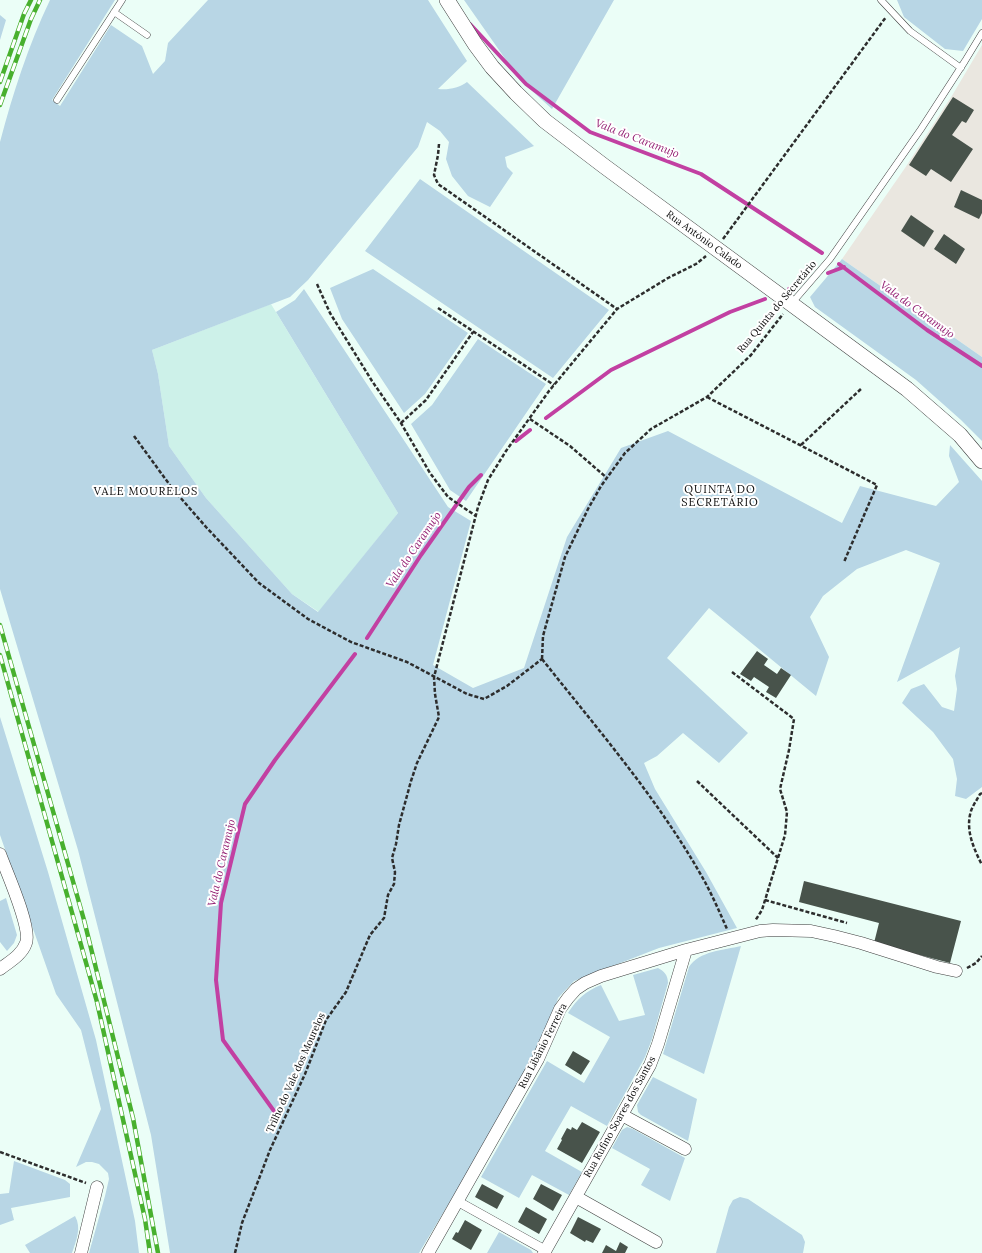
<!DOCTYPE html>
<html>
<head>
<meta charset="utf-8">
<style>
	body { margin:0 }
	canvas { display:block; background:#ebfef7 }
</style>
</head>
<body>
<canvas width="982" height="1253"></canvas>
<script>
const c = document.querySelector('canvas').getContext('2d');
c.lineJoin = 'round';
function fillPath(path, color) {
  c.fillStyle = color;
  c.fill(path, 'evenodd');
}
function stroke(path, color, width, dash) {
  c.strokeStyle = color;
  c.lineWidth = width;
  c.lineCap = dash ? 'butt' : 'round';
  c.setLineDash(dash || []);
  c.stroke(path);
}
function write(font, color, halo, rows, align = 'center') {
  c.font = font + ' Lora,serif';
  c.lineWidth = 4;
  c.setLineDash([]);
  c.textBaseline = 'middle';
  c.strokeStyle = halo;
  c.fillStyle = color;
  for (const [text, x, y, turn = 0] of rows) {
    c.save();
    c.translate(x, y);
    c.rotate((+turn || 0) * Math.PI / 180);
    c.textAlign = isNaN(turn) ? turn : align;
    if (halo) c.strokeText(text, 0, 0);
    c.fillText(text, 0, 0);
    c.restore();
  }
}
fillPath(new Path2D(`
	M982,45V357L842,259L905,168L953,94Z`), '#eae7e0');
fillPath(new Path2D(`
	M271,304L398,513L319,612L292,594L206,498L169,446L158,374L152,350Z`), '#cdf1e9');
fillPath(new Path2D(`
	M50,0H115L52,100L60,106L111,25L142,46L153,74L165,61L168,43L208,0H428L467,61L438,89C449,90 459,88 467,82L534,146L505,157L507,167L513,173L490,207L468,196L452,176L446,159L449,142L440,131L427,122L418,147L308,280L290,297L152,350L158,374L169,446L206,498L292,594L318,612L398,513L276,312L295,300L304,289L448,507L471,521L433,665L473,688L524,668L567,537L621,448L668,431L842,523L860,486L936,506L959,482L949,456L950,445L982,481V787L966,799L955,796L957,779L953,759L933,732L902,703L911,689L924,684L942,707L954,711L957,689L955,676L960,647L897,682L940,563L906,550L857,569L823,596L810,617L829,657L816,696L709,608L667,658L748,733L719,763L683,733L657,756L644,763L655,789L706,872L737,928L659,948L574,981L558,998L548,1030L496,1125L419,1253H170L151,1135L78,850L0,589V142C13,93 28,46 50,0Z
	M464,0H614L552,109L520,80Z
	M897,0H982V19L963,51L945,49L904,17Z
	M0,15L6,20L0,40Z
	M420,179L609,310L553,378L365,251Z
	M842,259L982,357V441L961,420L916,380L815,307L810,297Z
	M373,269L468,333L425,394L404,413L342,319L330,288Z
	M478,339L546,384L466,501L450,490L411,424L432,405Z
	M0,717L48,872L96,1040L135,1221L139,1253H89L105,1196L109,1179L108,1173L99,1164L92,1162H86L76,1167L101,1109L81,1030L56,994L0,835Z
	M6,898L17,935L14,943L7,951L0,942V901Z
	M741,946L704,1074L663,1054L689,967C699,951 724,950 741,946Z
	M658,968C664,971 668,975 668,983L652,1039L645,1057L607,1126L571,1106L545,1151L582,1172L569,1195L532,1175L519,1198L481,1177L547,1061L584,1083L610,1037L568,1013C577,999 586,991 601,985L619,1021L645,1015L633,975Z
	M653,1077L697,1099L688,1141L641,1115L638,1112L637,1105Z
	M627,1127L633,1129L685,1158L670,1201L641,1185L650,1169L612,1148L622,1130Z
	M14,1161L65,1180L70,1184V1197L11,1208L14,1220L0,1225V1194L9,1193Z
	M740,1197L748,1199L802,1235L805,1242L803,1253H716L729,1207L733,1200Z
	M75,1216C82,1228 76,1241 72,1253H30L25,1245Z
	M499,1232L531,1250L533,1253H487Z`), '#b8d6e5');
stroke(new Path2D(`
	M470,24L526,84L590,132L701,174L822,253
	M839,264L927,330L982,366
	M828,273L844,267
	M789,289L795,287
	M546,418L611,370L730,312L765,299
	M516,441L530,430
	M367,638L421,555L469,487L481,475
	M279,1118L223,1040L216,980L221,903L245,804L275,760L355,654`), '#c240a2', 4);
fillPath(new Path2D(`
	M953,97L974,110L966,123L962,121L952,135L973,149L951,182L931,169L926,176L909,165Z
	M961,190L982,200V213L979,219L954,207Z
	M911,215L934,231L924,247L901,231Z
	M944,234L965,249L956,264L934,249Z
	M757,651L768,659L764,665L777,674L781,668L791,675L776,698L766,692L769,687L754,677L751,681L740,674Z
	M804,881L961,921L950,963L874,943L879,923L799,902Z
	M573,1051L590,1061L581,1075L565,1065Z
	M582,1122L600,1132L582,1163L557,1149L562,1140L561,1139L567,1128L571,1130L572,1127L577,1130Z
	M482,1184L504,1196L497,1209L475,1197Z
	M541,1184L562,1195L553,1211L533,1199Z
	M526,1207L547,1219L539,1234L518,1222Z
	M578,1217L601,1229L593,1243L586,1240L585,1242L570,1233Z
	M465,1220L482,1230L471,1250L452,1239L456,1232L458,1233Z
	M620,1242L628,1247L625,1253H602L606,1245L616,1251Z`), '#48534b');
const service = new Path2D(`
	M881,0L910,31L961,68
	M114,12L147,35
	M57,100L122,0
	M792,303L830,259L921,129L965,61L982,33`);
const pedestrian = new Path2D(`
	M457,1201L545,1250`);
const minor = new Path2D(`
	M0,854C6,871 32,928 26,943C22,955 9,962 0,969
	M622,1115L685,1149
	M576,1197L656,1242
	M81,1253L97,1187
	M428,1253L538,1059L560,1009L568,998L576,989L585,983L601,976L686,950L760,931L773,930L811,931L834,936L861,943L937,967L956,971
	M544,1253L650,1065L658,1044L686,950`);
const tertiary = new Path2D(`
	M447,0L475,44L492,67L516,93L545,121L604,166L907,389L960,435L982,461`);
stroke(service, '#3e3e3e', 7);
stroke(pedestrian, '#3e3e3e', 10);
stroke(minor, '#3e3e3e', 13);
stroke(tertiary, '#3e3e3e', 16);
stroke(new Path2D(`
	M439,144L438,155L434,175L438,184L617,309
	M723,239L886,17
	M317,284L330,313L372,381L401,423L430,473L448,497L476,516
	M438,308L554,385
	M707,397L877,485L844,562
	M530,419L570,446L607,478
	M401,423L426,400L473,332
	M134,436L172,488L206,527L259,583L308,619L351,642L407,662L467,694L484,699L507,686L542,659
	M801,445L862,388
	M542,659L543,636L565,557L588,509L601,486L625,453L651,429L707,397L751,355L783,314
	M542,659C599,731 660,801 705,882C713,897 720,913 727,929
	M732,672L794,719L789,750L780,789L787,812L785,835L762,910L755,921
	M697,781L778,858
	M982,793L980,794C977,800 973,805 971,811C965,830 974,849 982,865
	M765,900L847,923
	M967,968L976,963L982,956
	M0,1152L86,1183
	M235,1253L242,1223L270,1150L305,1074L326,1020L346,992L370,935L384,918L388,895L394,884L395,872L392,858L396,844L399,825L411,781L417,763L439,717L435,694L434,677L478,507L488,480L506,451L549,391L617,309L668,278L696,264L706,256`), '#2d2d2d', 2.5, [4, 2]);
stroke(service, '#fff', 6);
stroke(pedestrian, '#fff', 9);
stroke(minor, '#fff', 12);
stroke(tertiary, '#fff', 15);
const rail = new Path2D(`
	M0,82L24,14L31,0
	M0,105L31,19L40,0
	M0,625L84,920L133,1118L158,1253
	M0,655L97,1002L145,1219L150,1253`);
stroke(rail, '#48b02e', 4.5);
stroke(rail, '#fff', 3, [9]);
write('10px', '#0b0b0b', '#fff', [
	["Rua António Calado",704,240,36],
	["Rua Quinta do Secretário",777,307,-50],
	["Rua Libânio Ferreira",543,1046,-63],
	["Trilho do Vale dos Mourelos",296,1073,-66],
	["Rua Rufino Soares dos Santos",620,1117,-61]
]);
write('italic 11px', '#931f72', '#fff', [
	["Vala do Caramujo",637,139,21],
	["Vala do Caramujo",917,310,36],
	["Vala do Caramujo",414,550,-56],
	["Vala do Caramujo",222,863,-77]
]);
c.letterSpacing = '1px';
write('11px', '#0b0b0b', '#fff', [
	["QUINTA DO",720,490],
	["SECRETÁRIO",720,503],
	["VALE MOURELOS",146,492]
]);
c.letterSpacing = '0px';
</script>
</body>
</html>
